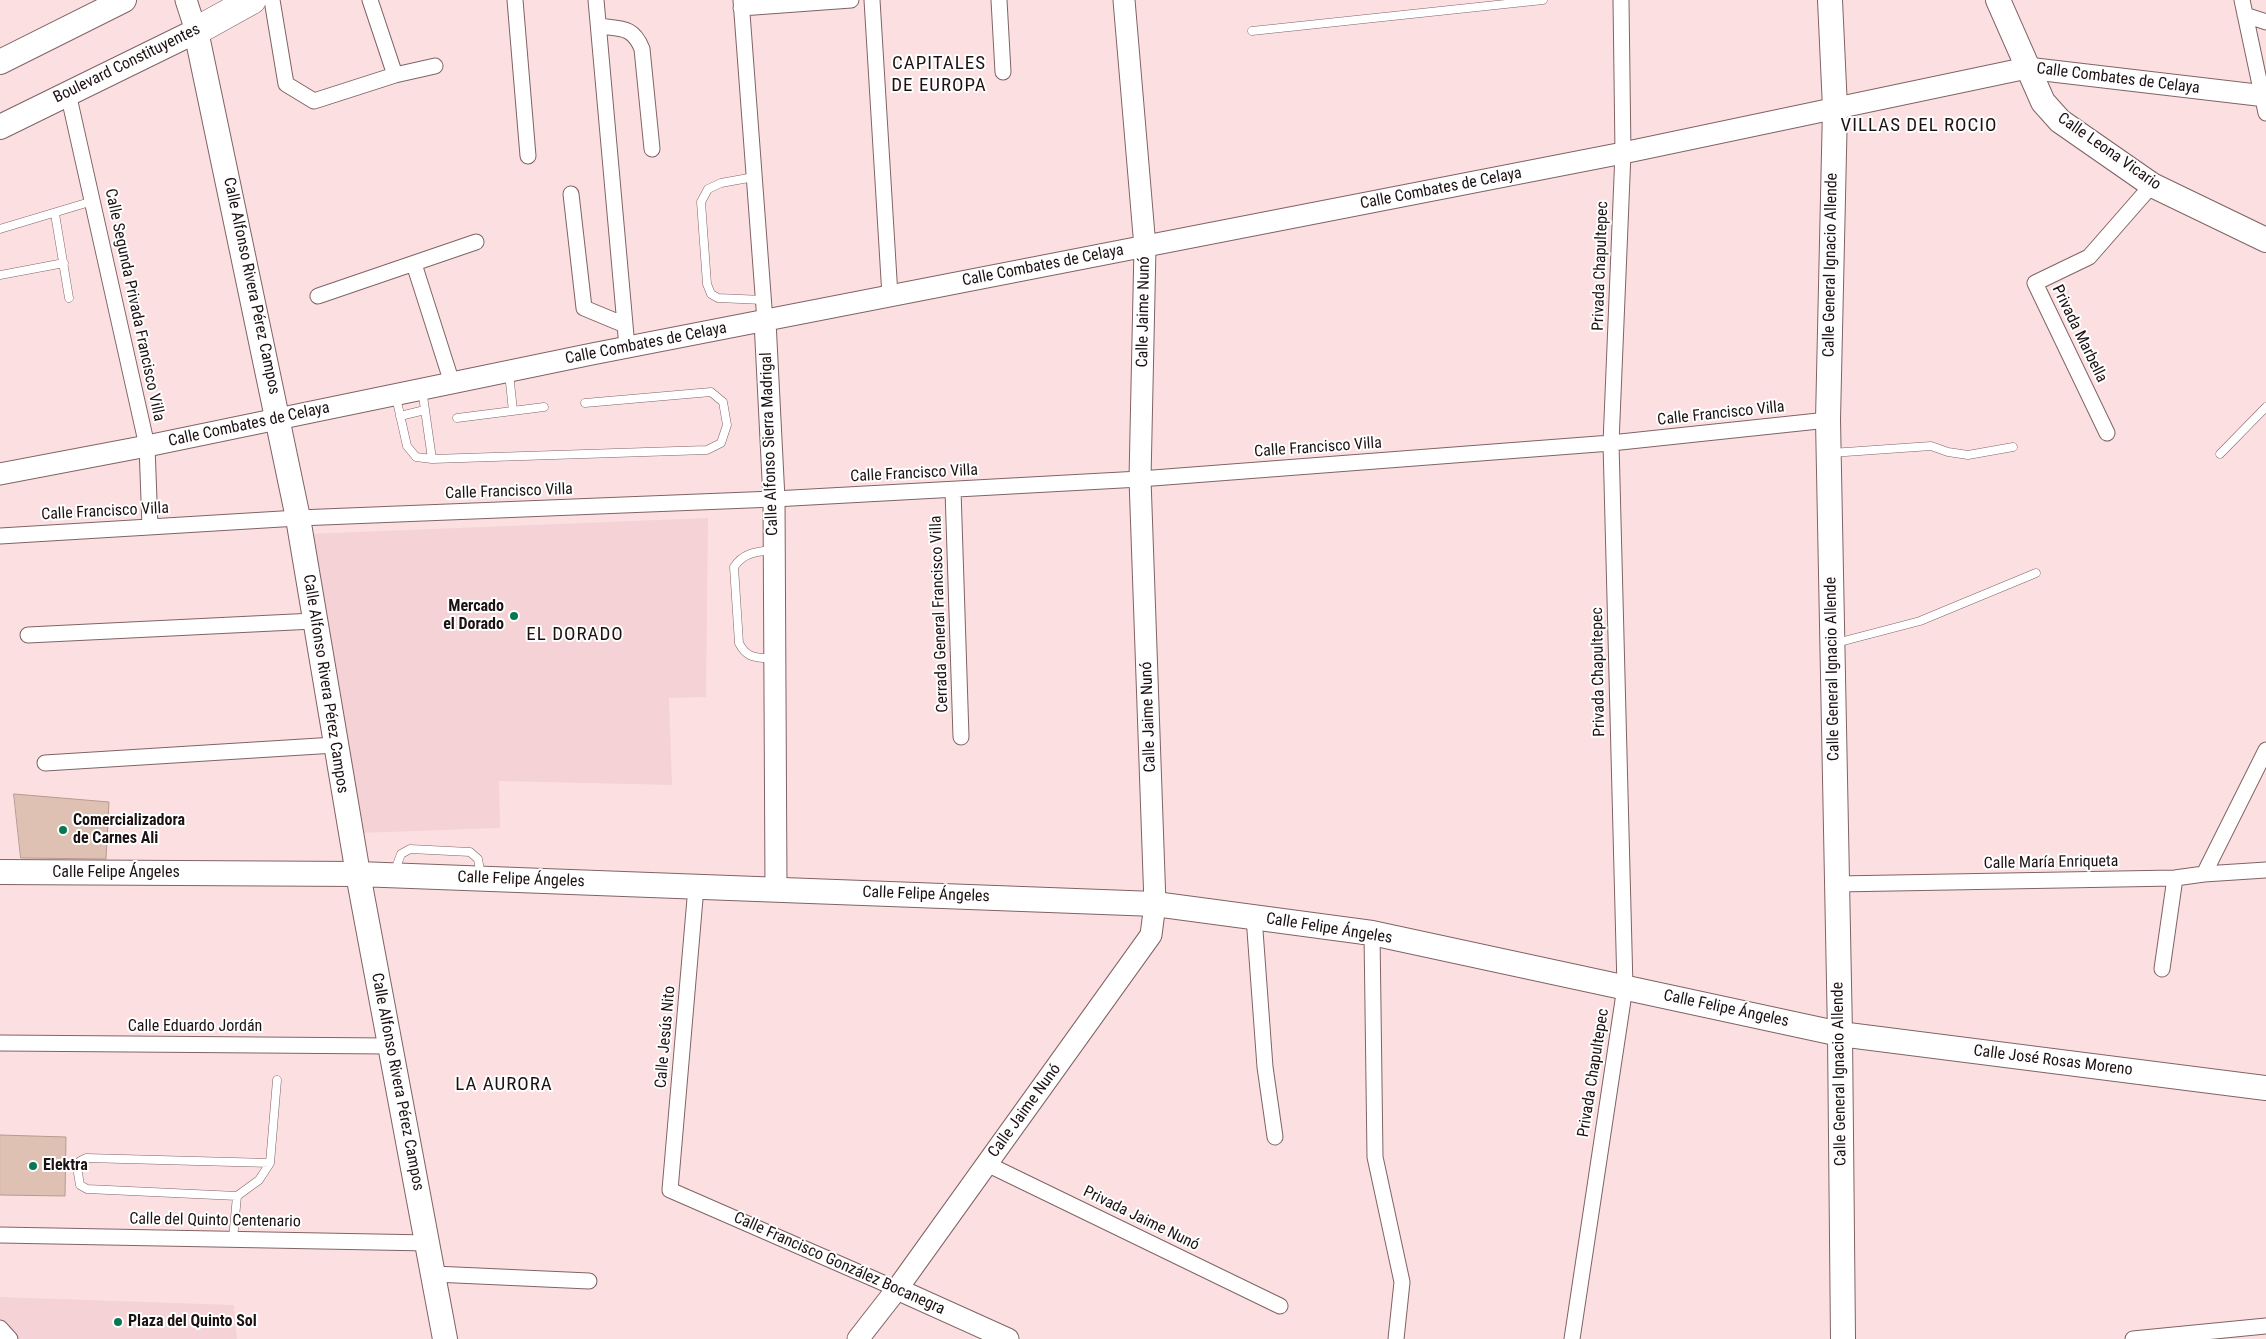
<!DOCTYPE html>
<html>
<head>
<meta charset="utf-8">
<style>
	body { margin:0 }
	canvas { display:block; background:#fce0e1 }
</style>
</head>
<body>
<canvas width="2266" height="1339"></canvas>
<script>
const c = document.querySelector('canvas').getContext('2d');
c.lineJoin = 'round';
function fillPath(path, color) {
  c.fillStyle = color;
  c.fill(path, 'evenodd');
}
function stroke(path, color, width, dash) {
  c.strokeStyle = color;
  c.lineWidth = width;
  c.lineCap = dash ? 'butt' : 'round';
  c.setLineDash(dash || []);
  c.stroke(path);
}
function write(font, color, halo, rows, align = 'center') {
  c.font = font + ' "Roboto Condensed",sans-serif';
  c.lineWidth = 4;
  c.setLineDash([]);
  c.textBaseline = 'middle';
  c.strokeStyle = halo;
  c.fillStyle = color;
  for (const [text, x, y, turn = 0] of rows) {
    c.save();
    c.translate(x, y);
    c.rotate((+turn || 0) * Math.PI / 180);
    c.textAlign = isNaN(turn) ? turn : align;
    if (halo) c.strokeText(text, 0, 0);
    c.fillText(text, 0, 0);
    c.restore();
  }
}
fillPath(new Path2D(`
	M708,518L706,697L669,698L672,785L499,781L500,828L359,833L307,534Z
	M0,1297L234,1305L237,1339H0Z`), '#f5d2d5');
const building = new Path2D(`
	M14,794L109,802L106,859L21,858Z
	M0,1135L66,1137L65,1196L0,1195Z`);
fillPath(building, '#dfc1b4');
stroke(building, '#b89a8e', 1);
const lane = new Path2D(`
	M1252,31L1543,0
	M754,177L721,183L708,189L701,202L707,284L711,294L718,298L763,300
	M55,214L69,298
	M0,229L93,201
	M0,275L64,263
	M509,373L513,411
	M422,389L432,459
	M396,397L407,446L416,457L432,459L707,450L721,443L727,425L723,402L711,392L585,403
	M400,416L425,410
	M457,418L544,407
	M1831,453L1931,446L1948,452L1968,455L2013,447
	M2220,454L2266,407
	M1836,643L1920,621L2036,573
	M773,659C756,657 747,659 739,643L734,567C744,552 757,552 773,550
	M394,873L401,854L410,849L470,852L478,859L481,876
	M237,1196L87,1189L80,1185L78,1173L80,1161L86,1158L270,1163
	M233,1239L237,1196L259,1180L270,1163L277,1080`);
const street = new Path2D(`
	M272,0L286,84L314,101L395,75L435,66
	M370,0L395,75
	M515,0L528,156
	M596,0L627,347
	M741,0L765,321
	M872,0L890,296
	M999,0L1003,72
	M2242,0L2266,113
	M741,8L851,0
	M2245,15L2266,22
	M599,26C621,29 633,26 642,49L652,149
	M68,93L147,446L150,527
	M571,194L584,308L625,325
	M414,264L452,383
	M318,296L476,242
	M2107,433L2035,283L2089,257L2152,185
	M953,490L961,737
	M0,536L298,518L774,499L1140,479L1611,443L1828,420
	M28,635L314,621
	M45,763L335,745
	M2204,874L2266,750
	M1837,884L2175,878L2204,874L2266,870
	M696,887L670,1190L897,1289
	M1254,917L1265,1067L1275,1137
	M1372,933L1375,1157L1402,1282L1396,1339
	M2162,969L2175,878
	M0,1043L389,1046
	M987,1164L1280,1306
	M0,1235L429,1243
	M434,1274L589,1281
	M0,1328L10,1339
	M1572,1339L1625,987L1611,443L1623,153L1621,0
	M2133,1339L2266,1326`);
const secondary = new Path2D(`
	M186,0L196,31
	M765,321L774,499L776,889
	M0,474L147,446L592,354L1623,153L2027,68L2266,96
	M897,1289L1008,1339
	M858,1339L897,1289L1151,935L1155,904L1140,479L1145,247L1124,0`);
const primary = new Path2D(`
	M1830,0L1835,108L1828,420L1840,1034L1843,1339
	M1998,0L2043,102L2060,121L2152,185L2266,240
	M0,62L124,0
	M0,127L196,31L298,518L358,874L445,1339
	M0,872L358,874L1155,904L1372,933L1840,1034L2266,1088`);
const highway = new Path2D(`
	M196,31L252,0`);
stroke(lane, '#816365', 9);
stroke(street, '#816365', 17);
stroke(secondary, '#816365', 23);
stroke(primary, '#816365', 26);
stroke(highway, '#816365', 29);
stroke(lane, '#fff', 8);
stroke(street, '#fff', 15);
stroke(secondary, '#fff', 21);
stroke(primary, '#fff', 24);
stroke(highway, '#fff', 28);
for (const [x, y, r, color] of [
	[514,616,5,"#087852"],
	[63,830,5,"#087852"],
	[33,1166,5,"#087852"],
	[118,1322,5,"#087852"]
]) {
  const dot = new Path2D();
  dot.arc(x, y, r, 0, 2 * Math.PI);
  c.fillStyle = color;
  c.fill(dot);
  stroke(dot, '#fff', 2);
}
write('16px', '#1d1213', '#fff', [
	["Boulevard Constituyentes",127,64,-26],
	["Calle Combates de Celaya",2118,79,7],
	["Calle Leona Vicario",2109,152,35],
	["Calle Combates de Celaya",1441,189,-11],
	["Calle General Ignacio Allende",1831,265,-89],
	["Calle Combates de Celaya",1043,266,-11],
	["Privada Chapultepec",1601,266,-88],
	["Calle Alfonso Rivera Pérez Campos",251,286,78],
	["Calle Segunda Privada Francisco Villa",134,305,78],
	["Calle Jaime Nunó",1144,312,-89],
	["Privada Marbella",2079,334,64],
	["Calle Combates de Celaya",646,344,-11],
	["Calle Francisco Villa",1721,414,-6],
	["Calle Combates de Celaya",249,425,-12],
	["Calle Alfonso Sierra Madrigal",770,444,-92],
	["Calle Francisco Villa",1318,448,-4],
	["Calle Francisco Villa",914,474,-3],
	["Calle Francisco Villa",509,492,-2],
	["Calle Francisco Villa",105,512,-3],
	["Cerrada General Francisco Villa",940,614,-92],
	["Calle General Ignacio Allende",1833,669,-91],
	["Privada Chapultepec",1599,672,-91],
	["Calle Alfonso Rivera Pérez Campos",325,684,81],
	["Calle Jaime Nunó",1149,717,-92],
	["Calle María Enriqueta",2051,863,-1],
	["Calle Felipe Ángeles",116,873],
	["Calle Felipe Ángeles",521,880,2],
	["Calle Felipe Ángeles",926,895,2],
	["Calle Felipe Ángeles",1329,929,9],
	["Calle Felipe Ángeles",1726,1009,12],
	["Calle Eduardo Jordán",195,1027],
	["Calle Jesús Nito",666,1037,-85],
	["Calle José Rosas Moreno",2053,1061,7],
	["Privada Chapultepec",1594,1073,-81],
	["Calle General Ignacio Allende",1840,1074,-91],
	["Calle Alfonso Rivera Pérez Campos",397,1082,79],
	["Calle Jaime Nunó",1025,1111,-54],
	["Privada Jaime Nunó",1141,1219,26],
	["Calle del Quinto Centenario",215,1221,1],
	["Calle Francisco González Bocanegra",839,1264,24]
]);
write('bold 16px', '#1d1213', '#fff', [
	["Mercado",504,607,"right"],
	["el Dorado",504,625,"right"],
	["Comercializadora",73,821],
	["de Carnes Ali",73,839],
	["Elektra",43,1166],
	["Plaza del Quinto Sol",128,1322]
], 'left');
c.letterSpacing = '1px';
write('19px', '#1d1213', '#fff', [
	["CAPITALES",939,64],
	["DE EUROPA",939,86],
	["VILLAS DEL ROCIO",1919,126],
	["EL DORADO",575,635],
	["LA AURORA",504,1085]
]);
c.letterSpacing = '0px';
</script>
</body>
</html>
